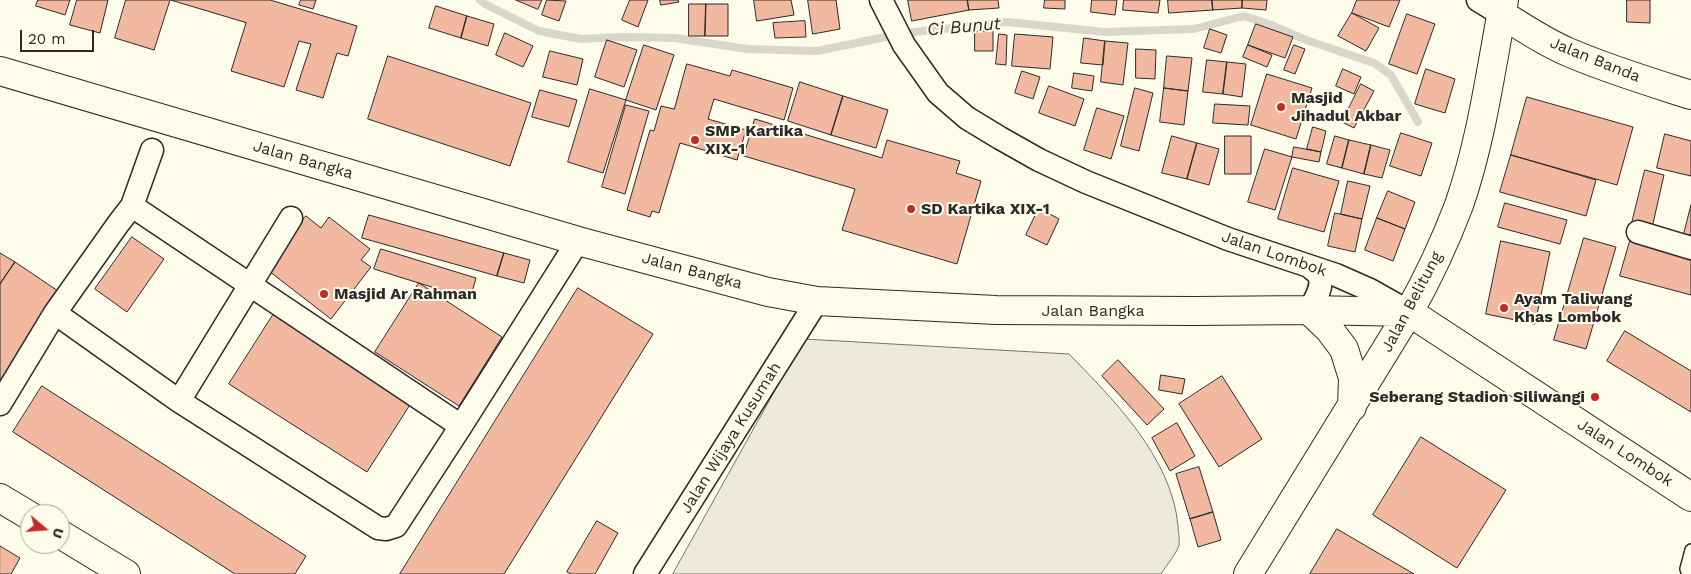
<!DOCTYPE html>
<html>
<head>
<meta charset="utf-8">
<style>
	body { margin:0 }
	#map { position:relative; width:1691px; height:574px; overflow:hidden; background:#fdfbea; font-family:"Work Sans",sans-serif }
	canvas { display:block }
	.north { position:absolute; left:20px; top:504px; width:50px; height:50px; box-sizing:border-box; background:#fdfbea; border:1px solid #a9a89e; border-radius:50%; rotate:108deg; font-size:14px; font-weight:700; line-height:20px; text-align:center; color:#2b2b2b }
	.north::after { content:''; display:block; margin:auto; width:18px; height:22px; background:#c62828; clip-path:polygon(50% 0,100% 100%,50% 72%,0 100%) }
	.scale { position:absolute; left:20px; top:30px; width:74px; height:22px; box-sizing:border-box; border:2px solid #2b2b2b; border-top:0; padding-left:6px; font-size:15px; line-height:18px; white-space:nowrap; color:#2b2b2b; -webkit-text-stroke:4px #fdfbea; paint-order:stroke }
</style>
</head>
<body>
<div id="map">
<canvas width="1691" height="574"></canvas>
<div class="north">U</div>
<div class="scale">20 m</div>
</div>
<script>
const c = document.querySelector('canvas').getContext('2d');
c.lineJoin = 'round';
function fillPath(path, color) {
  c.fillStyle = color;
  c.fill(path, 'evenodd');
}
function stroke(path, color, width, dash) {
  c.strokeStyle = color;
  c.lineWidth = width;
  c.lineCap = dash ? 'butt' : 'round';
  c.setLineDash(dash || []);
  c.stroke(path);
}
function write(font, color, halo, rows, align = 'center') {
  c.font = font + ' "Work Sans",sans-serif';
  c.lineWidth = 4;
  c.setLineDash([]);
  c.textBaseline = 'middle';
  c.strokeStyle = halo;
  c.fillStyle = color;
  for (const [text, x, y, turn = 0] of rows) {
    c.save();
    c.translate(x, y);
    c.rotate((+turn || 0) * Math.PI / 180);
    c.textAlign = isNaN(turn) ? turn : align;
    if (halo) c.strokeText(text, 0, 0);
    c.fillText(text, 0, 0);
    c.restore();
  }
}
const green = new Path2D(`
	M804,339L1069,354C1114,400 1172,458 1178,526C1178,531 1180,540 1179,545C1177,553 1165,567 1161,574H673Z`);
fillPath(green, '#ecebdb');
stroke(green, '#74746e', 1);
stroke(new Path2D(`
	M480,0L485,4L539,31L581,39L621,37L675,38L747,49L817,51L905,33L1007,22L1105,32L1194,29L1244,16L1269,24L1306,40L1374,63L1391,75L1418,122`), '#d8d7c9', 8);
const building = new Path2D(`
	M38,0H70L65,15L36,6Z
	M77,0H108L100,33L70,25Z
	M126,0H170L154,50L115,38Z
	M171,0H270L357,26L348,56L337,53L323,98L296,90L311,44L299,41L284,87L231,71L246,23Z
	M301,0H316L313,9L299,5Z
	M516,0H542L538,9Z
	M547,0L566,1L559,21L542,15Z
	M630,0H648L638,27L622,20Z
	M660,0H678L679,2L661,5Z
	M754,0H791L794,15L757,21Z
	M808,0H836L840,29L813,34Z
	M908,0H967L969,10L912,21Z
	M968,0H998L999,8L969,10Z
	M1045,0H1065V9L1044,8Z
	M1092,0H1117L1115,15L1091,12Z
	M1124,0H1160L1158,13L1123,10Z
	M1168,0H1212L1213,10L1169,13Z
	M1212,0H1242V8L1213,10Z
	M1243,0H1267L1266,10L1242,8Z
	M1357,0H1400L1389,27L1352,13Z
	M1627,0H1650V23L1627,22Z
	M689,4H706L705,36H689Z
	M706,4H728V36H705Z
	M436,6L467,16L461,38L429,28Z
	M1352,13L1379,28L1366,51L1338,36Z
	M1407,14L1435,24L1417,74L1389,64Z
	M467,16L494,24L488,46L461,38Z
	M805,21L806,37L775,38L773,23Z
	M1256,24L1293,37L1285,58L1248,45Z
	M1210,29L1227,35L1221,53L1204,48Z
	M975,31H993V51H975Z
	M505,33L533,46L523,67L496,55Z
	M999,34L1007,35L1006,65L996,64Z
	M1015,34L1053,37L1050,69L1012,66Z
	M1084,38L1105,41L1103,65L1081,63Z
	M607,40L637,50L624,87L595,77Z
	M1105,41L1128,43L1123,85L1101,82Z
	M644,45L674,55L656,110L626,100Z
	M1248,45L1272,55L1267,67L1243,57Z
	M1294,45L1305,49L1295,74L1284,70Z
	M1136,49L1156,50L1155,79L1136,78Z
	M550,51L583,59L577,85L543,77Z
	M388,56L531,103L510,166L368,119Z
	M1167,56L1192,58L1188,91L1164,88Z
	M1207,60L1227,62L1223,94L1203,92Z
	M1227,62L1246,64L1242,97L1223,94Z
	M687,64L730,76L732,70L793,88L784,120L714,99L708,119L746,130L737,160L680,143L659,213L652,211L650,217L627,210L650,130L654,131L661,106L674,109Z
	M1343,69L1361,77L1354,94L1336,86Z
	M1426,69L1455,79L1445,113L1415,104Z
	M1022,71L1040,77L1033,99L1015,93Z
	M1074,73L1094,76L1092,91L1072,88Z
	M1267,74L1312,88L1296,139L1251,125Z
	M800,82L843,96L831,135L788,121Z
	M1361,84L1374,91L1354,128L1342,122Z
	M1049,86L1084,99L1075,126L1039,113Z
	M1135,88L1153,93L1139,151L1121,146Z
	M1164,88L1188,91L1184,125L1160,122Z
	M590,89L626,100L603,173L568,162Z
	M540,90L577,100L569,127L532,117Z
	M843,96L888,110L876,148L831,135Z
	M1527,97L1633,127L1617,185L1511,155Z
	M1215,104L1250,106L1248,125L1213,123Z
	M626,105L649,111L625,194L602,187Z
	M1097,108L1124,116L1111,159L1084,150Z
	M755,119L882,158L887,140L960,161L956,173L981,181L957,264L842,230L855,189L744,156Z
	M1313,127L1326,131L1321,152L1307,149Z
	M1401,133L1432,143L1421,176L1390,166Z
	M1665,134L1691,141V176L1657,168Z
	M1172,136L1197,143L1187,179L1162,173Z
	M1225,136H1251V174H1225Z
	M1335,136L1349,140L1342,168L1327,164Z
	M1349,140L1371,145L1364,174L1342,168Z
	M1197,143L1219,149L1209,185L1187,179Z
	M1371,145L1390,150L1382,178L1364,174Z
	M1294,147L1321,152L1319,162L1292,157Z
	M1265,149L1292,157L1275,210L1248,202Z
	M1511,155L1596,180L1586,216L1500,192Z
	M1293,168L1339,181L1324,232L1278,219Z
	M1645,170L1664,175L1652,228L1632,223Z
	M1348,181L1370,186L1362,219L1341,214Z
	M1388,191L1415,202L1405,229L1377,218Z
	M1505,203L1567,220L1560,244L1498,227Z
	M1691,205V235L1684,234Z
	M1039,208L1059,219L1047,245L1026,235Z
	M1335,213L1362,219L1355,252L1328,246Z
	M369,215L504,253L497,276L362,238Z
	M306,216L321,228L329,217L370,249L361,260L371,267L331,319L265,268Z
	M1377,218L1405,229L1393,261L1365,250Z
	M132,237L164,259L127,312L95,289Z
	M1584,238L1616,247L1586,349L1554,340Z
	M1501,241L1550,252L1535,324L1486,314Z
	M1630,241L1691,257V295L1620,276Z
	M381,249L476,278L470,299L374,269Z
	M0,253L15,262L0,284Z
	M504,253L530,260L524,283L497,276Z
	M15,262L64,295L0,391V284Z
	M419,283L502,337L459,406L375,352Z
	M578,288L653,334L504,574H400Z
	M275,312L413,400L367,472L229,384Z
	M1625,331L1691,371V412L1607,361Z
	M1118,360L1164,409L1147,425L1102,376Z
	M1161,375L1185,379L1182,394L1159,390Z
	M1222,376L1262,439L1219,467L1179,404Z
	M42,386L306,556L295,574H235L13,432Z
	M1177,423L1195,456L1170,471L1152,438Z
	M1421,437L1506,490L1457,568L1373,515Z
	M1199,467L1213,512L1190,519L1176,474Z
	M1213,512L1221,540L1198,547L1190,519Z
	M597,521L618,533L595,574H571L567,572Z
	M1337,529L1414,574H1310Z
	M0,546L20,558L11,574H0Z`);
fillPath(building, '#f2b8a0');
stroke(building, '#2b2b2b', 1);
const service = new Path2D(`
	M1688,574L1686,569L1691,550`);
const minor = new Path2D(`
	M881,0L904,45L938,93L967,118L1000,138L1039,160L1086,182L1228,239L1336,275L1370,290L1409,312
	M1478,0L1501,14
	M132,206L152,150
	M1638,232L1691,248
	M1309,310C1315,300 1324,287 1319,275C1317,272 1312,269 1310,267
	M55,313L179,401L378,528L386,529L396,526L461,426L578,241
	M179,401L291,218
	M0,404L55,313L118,224L132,206L461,426
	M645,574L817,301`);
const tertiary = new Path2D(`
	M1501,14C1523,27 1544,42 1568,52C1607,69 1650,82 1691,95
	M0,71L578,241L768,292L817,301L996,310L1195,311L1309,310L1409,312
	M1309,310L1329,329L1344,349L1353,378L1352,407
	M1409,312L1691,497
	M0,498L30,516
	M60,534L126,574
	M1248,574L1409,312C1428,278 1445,242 1459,205C1482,139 1491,68 1504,0`);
stroke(service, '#2b2b2b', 14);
stroke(minor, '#2b2b2b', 25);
stroke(tertiary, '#2b2b2b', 30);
stroke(service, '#fdfbea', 11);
stroke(minor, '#fdfbea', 22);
stroke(tertiary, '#fdfbea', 28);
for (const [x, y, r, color] of [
	[1281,107,5,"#c62828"],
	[695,140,5,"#c62828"],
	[911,209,5,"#c62828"],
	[324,294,5,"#c62828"],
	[1504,308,5,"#c62828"],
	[1595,397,5,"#c62828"]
]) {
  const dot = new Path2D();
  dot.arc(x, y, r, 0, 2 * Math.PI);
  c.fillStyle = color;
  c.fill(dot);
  stroke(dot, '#fdfbea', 2);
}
write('16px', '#2b2b2b', '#fdfbea', [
	["Jalan Banda",1595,60,22],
	["Jalan Bangka",303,160,16],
	["Jalan Lombok",1274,254,19],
	["Jalan Bangka",692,271,15],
	["Jalan Belitung",1412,302,-62],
	["Jalan Bangka",1093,311],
	["Jalan Wijaya Kusumah",731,438,-58],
	["Jalan Lombok",1625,453,33]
]);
write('bold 16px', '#2b2b2b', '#fdfbea', [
	["Masjid",1291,98],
	["Jihadul Akbar",1291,116],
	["SMP Kartika",705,131],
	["XIX-1",705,149],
	["SD Kartika XIX-1",921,209],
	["Masjid Ar Rahman",334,294],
	["Ayam Taliwang",1514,299],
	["Khas Lombok",1514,317],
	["Seberang Stadion Siliwangi",1585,397,"right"]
], 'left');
write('italic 18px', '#2b2b2b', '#fdfbea', [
	["Ci Bunut",964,27,-5]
]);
</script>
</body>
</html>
